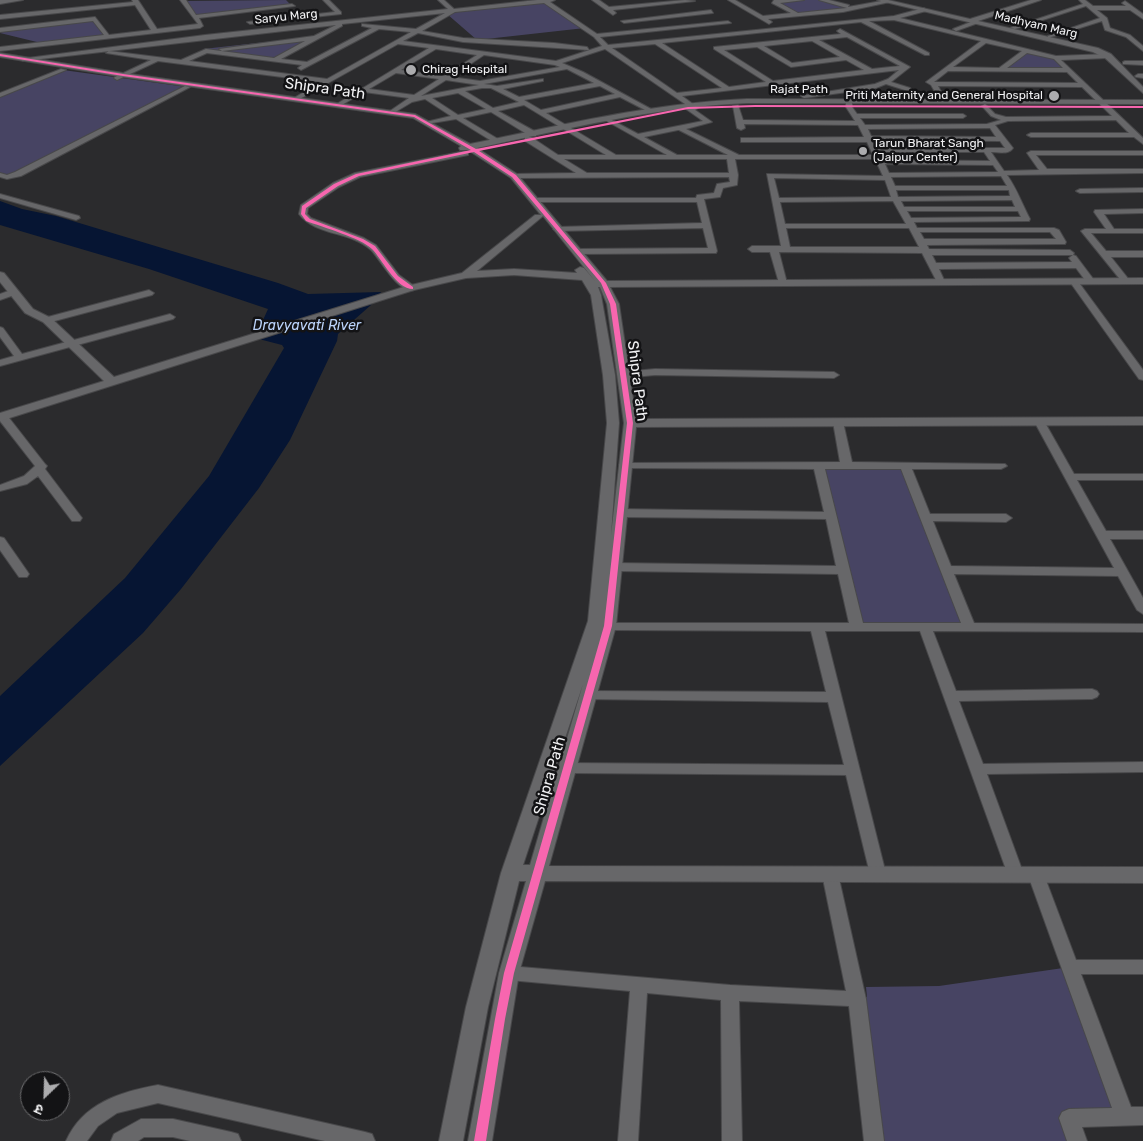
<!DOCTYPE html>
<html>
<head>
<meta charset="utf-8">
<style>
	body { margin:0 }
	#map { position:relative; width:1143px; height:1141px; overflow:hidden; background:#2b2b2d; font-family:Rubik,"Noto Sans Devanagari",sans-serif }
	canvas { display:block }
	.north { position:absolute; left:20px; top:1071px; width:50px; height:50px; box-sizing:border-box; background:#131315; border:1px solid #6c6c6e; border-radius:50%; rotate:204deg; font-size:14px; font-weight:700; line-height:20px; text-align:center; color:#f1f1f3 }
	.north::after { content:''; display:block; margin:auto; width:18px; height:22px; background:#acacae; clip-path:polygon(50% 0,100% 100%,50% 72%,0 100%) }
</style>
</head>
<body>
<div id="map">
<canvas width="1143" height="1141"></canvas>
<div class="north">उ</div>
</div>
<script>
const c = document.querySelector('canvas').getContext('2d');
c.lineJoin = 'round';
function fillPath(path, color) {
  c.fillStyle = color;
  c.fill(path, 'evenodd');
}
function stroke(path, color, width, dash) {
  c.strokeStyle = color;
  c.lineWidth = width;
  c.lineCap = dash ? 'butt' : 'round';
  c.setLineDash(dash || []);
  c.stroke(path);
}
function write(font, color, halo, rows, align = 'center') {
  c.font = font + ' Rubik,sans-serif';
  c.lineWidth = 5;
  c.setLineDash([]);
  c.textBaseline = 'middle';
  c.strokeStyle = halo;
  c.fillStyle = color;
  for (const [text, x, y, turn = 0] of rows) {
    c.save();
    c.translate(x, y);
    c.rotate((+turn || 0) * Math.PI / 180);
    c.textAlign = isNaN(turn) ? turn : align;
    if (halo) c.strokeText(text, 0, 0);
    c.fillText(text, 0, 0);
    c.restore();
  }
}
fillPath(new Path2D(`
	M286,0L292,6L195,17L184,1Z
	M801,0H822L857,8L796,14L774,2Z
	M545,1L585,28L477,40L447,14L453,11Z
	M95,19L107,36L41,43L0,33V30Z
	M320,36L274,60L206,51L203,49Z
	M1026,51L1056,58L1066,70H1000Z
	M63,70L187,87L7,177L0,175V96Z
	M819,467H906L969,627H857Z
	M1070,967L1125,1117L1070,1118L1077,1141H874L857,999L867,997L866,987L939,986Z`), '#474463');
fillPath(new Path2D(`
	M0,201L22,209L56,216L278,283L308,294L381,292L371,305L338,334L337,341L290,440L259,488L181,589L143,633L0,766V696L125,578L209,476L284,348L282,345L255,338L268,309L149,269L0,225Z`), '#061533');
const minor = new Path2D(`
	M132,0H138L157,29L198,24L180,0H186L196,15L292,4L295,6L199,18L203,26L200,28L0,51V47L104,35L93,21L0,32V28L95,17L109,35L151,30L135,5L0,19V15L133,2Z
	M323,0H329L341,12V14L250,24L247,22L335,12Z
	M438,0H444L454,9L537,0H555L550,2L597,34L728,21L731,23L600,37L608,45L894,16L924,8L926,11L900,18L1056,56L1108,54L1111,56L1108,58L1061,60L1143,138V144L1134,137H1031L1027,135L1031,133H1129L1116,120L1008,121L995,125L1013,148C1009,155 998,152 991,152L1004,171L1039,170L1027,153L1031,151H1143V155H1036L1047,169H1143V173L1007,175C1017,189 1022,204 1030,219L1029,221L914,222L917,228H1054L1059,230L1066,242L1065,244L927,245L929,249L1070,250L1074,253L1073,255H932L936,263L1072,262L1069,258L1073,255L1076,256L1094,280V284H1088L1076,268L939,269L945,282L941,285L937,282L922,253L779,252L787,283L783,286L779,283L770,252H752L748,249L752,246H781L767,174L883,176L875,159H735L738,175L737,185L723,188L720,197L704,199L717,251L716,253L576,254L573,253V249L708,248L703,228L557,231L553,229L557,227L702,223L697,202H533L529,200L530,198H696L697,195L714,193L717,184L730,182L729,177L514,178L510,176L511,174L576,173L525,141V137H531L558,155H606L524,105L498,111L536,132V136H530L491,112L463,118L498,139V143H495L456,119L426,124V122L451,116L425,99L412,102L392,114L390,113V111L409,98L364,92L340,106L335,105L429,48L398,44L296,101L294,100V98L321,82L158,61L117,80L114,78L115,77L151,60L106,53L109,51L181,60L206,49L274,58L305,41L222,51L219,49L314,36L336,25L23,61L20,59L205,35L448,9ZM544,3L594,37L602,46L556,61L403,41L418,33L463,42L589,50L587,47L554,43L463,38L422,31L455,12ZM445,13L416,29L362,24V26L372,28L307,62L281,59L342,26V24ZM894,20L981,41L926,82L931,85L941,102L946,101L938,86L1082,87L1112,116L1006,117L995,114L985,104L982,106L991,116L1001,120L987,124L865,125L860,118H963L966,116L963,114H857L852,107V101L849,99L846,101V107L855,121L743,120L738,105L733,106L737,128L741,130L745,128L744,124L858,125L864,137L744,138H741V142H867L873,155H739L686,129L712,122L695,110L698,108L697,107L682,96L899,70L888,79L875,84L801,96L804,98L876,88L886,84L908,91L911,89L910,88L891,82L910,67L840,29L837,31L841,34L714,47V49L766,82L729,87L662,43L861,22L925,55H929V53L869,21ZM379,29L411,32L327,79L189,61L207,53L302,65L298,68L301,70ZM847,37L900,66L872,69L819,40ZM812,41L840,57L792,63L764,46ZM986,43L1022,51L999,68L953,67ZM655,44L722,88L677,93L612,48ZM757,47L791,67L846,60L864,70L773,81L724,50ZM436,49L477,55L444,76L401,70ZM605,49L688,106L685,108L686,109L703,121L638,134L608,118L603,119L667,155H616L546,113L620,97L647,111H651V109L583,72L562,63ZM1027,53L1054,59L1063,68H1007ZM484,55L555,65L560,67L480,81L451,77ZM567,69L594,83L519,97L503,89L543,81V79L497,86L484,84ZM948,71L1067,72L1078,83L934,82ZM396,73L439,79L414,95L369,89ZM446,80L479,85L421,96ZM600,86L615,94L541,110L524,100ZM482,88H491L519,102L493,108L465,91ZM458,93L486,109L458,115L432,98ZM990,128L996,137L871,136L868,129ZM678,130H679L728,155H677L644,137ZM873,140L1000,141L1005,148H877ZM879,152H984L990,161L883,160ZM564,159H727L729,173H587ZM885,164L993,165L998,172L889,173ZM1001,176L1007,186H895L891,177ZM774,178L885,180L891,197L779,198ZM896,190H1009L1010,196L898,197ZM1012,200L1015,207H904L901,201ZM893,201L906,224H785L780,202ZM907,211H1018L1021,217L911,218ZM786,228H909L919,247H790ZM920,232H1050L1056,239H924Z
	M592,0H599L609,7L685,0L695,1L613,10L616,13L613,15Z
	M728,0H735L763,16L791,13L772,3L774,0H804L780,3L798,13L847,8L819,0H829L849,5L848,7L887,0L890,2L843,12L768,19L772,22L769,24Z
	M1079,0H1085L1093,6H1126L1122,3L1125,1L1143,14V19L1130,10H1097L1107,18L1110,28L1130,35L1143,46V51L1126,37L1105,30L1102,21L1048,38V36L1100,18L1086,6L1015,29L1010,28L1083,4Z
	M711,10L713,13L624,23L621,21Z
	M976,20L978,23L956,31L953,29Z
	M1125,61H1143V65L1123,64V62Z
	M61,69L66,70L0,97V93Z
	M1138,74H1143V78L1136,77L1135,76Z
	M185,86L190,87L21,176L7,179L0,177V173L7,175L15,172Z
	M465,151H468V155L360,177L339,187L308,208L307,214L311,218L364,238L376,245L399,275L414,286V290C397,293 381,260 371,250C351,231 315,236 299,214L301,205L333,183L355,173Z
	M1143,188V192L1080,193L1076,191L1080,189Z
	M0,194L79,216L80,218L76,220L0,198Z
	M1143,209V213L1104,214L1114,229H1143V233H1091L1106,251H1143V257H1111L1130,281L1126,284L1123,283L1081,231L1085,229H1106L1094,212L1095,210Z
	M1074,279L1077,280L1143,370V380L1139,379L1070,282Z
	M14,289L17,290V294L0,300V294Z
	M149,290L154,293L152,295L47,323L42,320L44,318Z
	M170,314L175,317L173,319L0,366V360L14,356L0,337V327L3,328L22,354Z
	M655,369L834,372L839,375L834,378L655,375L623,378L618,375L623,372Z
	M0,413L6,414L45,464L47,466L45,469L82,518L80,521H72L38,476L27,484L0,491V485L24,476L35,466L0,421Z
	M1039,418L1044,421L1074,474H1143V480H1077L1106,531H1143V539H1110L1143,598V614L1137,610L1118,576L954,574L974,623L1143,624V632L933,631L956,691L1092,689L1097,691L1099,694L1097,697L1092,699L959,701L983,764L1143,762V772L987,774L1024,875L1022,880L1016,881L1010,880L1008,875L920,631H825L886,874L884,878L878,880L872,878L870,874L846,775L567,773L562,772L560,768L562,764L567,763L844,765L828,702L582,699L580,696L582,693L587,691L826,692L811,631L608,630L603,629L601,626L603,623H849L838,574L615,571L609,567L615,563L836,566L826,519L620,517L614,513L620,509L824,512L814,469L625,468L621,467L619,465L621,463L840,462L833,422L838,419L843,422L852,462L1005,464L1007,466L1001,469H912L930,514H1006L1012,518L1006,522L933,521L951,566L1114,568L1034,421ZM825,469H901L961,623H863Z
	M0,537L4,538L27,571L29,574L27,577H19L0,550Z
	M830,868L836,870L838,874L866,999L884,1141H864L849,1006L739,1001L742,1141H722L721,1000L647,993L638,1141H618L630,991L509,980L503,978L500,973L503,968L509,966L730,985L846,991L822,874L824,870Z
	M1036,869L1042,870L1044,875L1076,960H1143V974H1081L1131,1107H1143V1125L1082,1127L1087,1141H1067L1059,1118L1062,1112L1069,1109L1112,1108L1028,875L1030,870Z
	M158,1085L365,1132L372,1134L375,1141H325L158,1103L117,1113L98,1126L87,1141H66C83,1103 120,1092 158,1085Z
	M141,1119H173L231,1132L238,1134L241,1141H190L173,1137H144L138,1141H111L114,1134Z`);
const tertiary = new Path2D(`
	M0,0H23L0,4Z
	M877,0H888L970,19L1031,0H1041L978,21L1098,48L1111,54L1143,87V93L1105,58L1093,52Z
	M0,53L123,73L415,114L470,144C562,125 653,103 747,99L1143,100V104L747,103C655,107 567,129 477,148L517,174L607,281L1143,278V284L610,287L619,304L636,419L1143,417V425L636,427L616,626L549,866L1143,867V883L545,881L519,973L492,1141H468L499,973L526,881H519L488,1007L463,1141H439L466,1007L501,873L588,621L607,423L603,375L591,295L582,280L514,275L466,278L414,290L0,421V413L104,381L43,322L25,313L0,282V272L4,273L33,309L51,318L114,377L407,286L462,273L535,215H541L511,178L468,150H460L459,148L461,146L413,118L123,77L0,57ZM543,216L595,281L584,268L580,267L575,270L577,273L514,269L477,271ZM598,287H600L607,304L624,423L611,535L619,423L615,375L601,295ZM583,684L530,865H523Z`);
stroke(minor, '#48484a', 2);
stroke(tertiary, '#48484a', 2);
fillPath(minor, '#676769');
fillPath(tertiary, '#676769');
fillPath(new Path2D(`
	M0,54L123,74L415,115L476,149L688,107L755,105L1143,106V108L755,107L688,109L479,151L516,175L606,283L616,304L633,423L612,626L514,973L505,1019L486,1141H474L495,1019L504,973L604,626L627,423L610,304L601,283L512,177L474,152L359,176L338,186L306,208L305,214L310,219L363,239L375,246L398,276L413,287V289C396,289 382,259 372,249C361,238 322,227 306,221L301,214L302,206L334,184L356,174L471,150L414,117L123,76L0,56Z`), '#f766af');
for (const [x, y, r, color] of [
	[411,70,6,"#acacae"],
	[1054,96,6,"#acacae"],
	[863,151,5,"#acacae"]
]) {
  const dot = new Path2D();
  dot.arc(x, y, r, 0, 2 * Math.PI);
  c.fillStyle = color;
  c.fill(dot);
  stroke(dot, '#131315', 2);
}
write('12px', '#f1f1f3', '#131315', [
	["Saryu Marg",286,17,-6],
	["Madhyam Marg",1036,25,13],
	["Rajat Path",799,90]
]);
write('12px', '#f1f1f3', '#131315', [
	["Chirag Hospital",422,70],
	["Priti Maternity and General Hospital",1043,96,"right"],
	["Tarun Bharat Sangh",873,144],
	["(Jaipur Center)",873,158]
], 'left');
write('italic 14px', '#bcd4fa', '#131315', [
	["Dravyavati River",307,326]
]);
write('15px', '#f1f1f3', '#131315', [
	["Shipra Path",325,89,8],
	["Shipra Path",637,381,83],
	["Shipra Path",550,776,-74]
]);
</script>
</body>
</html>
